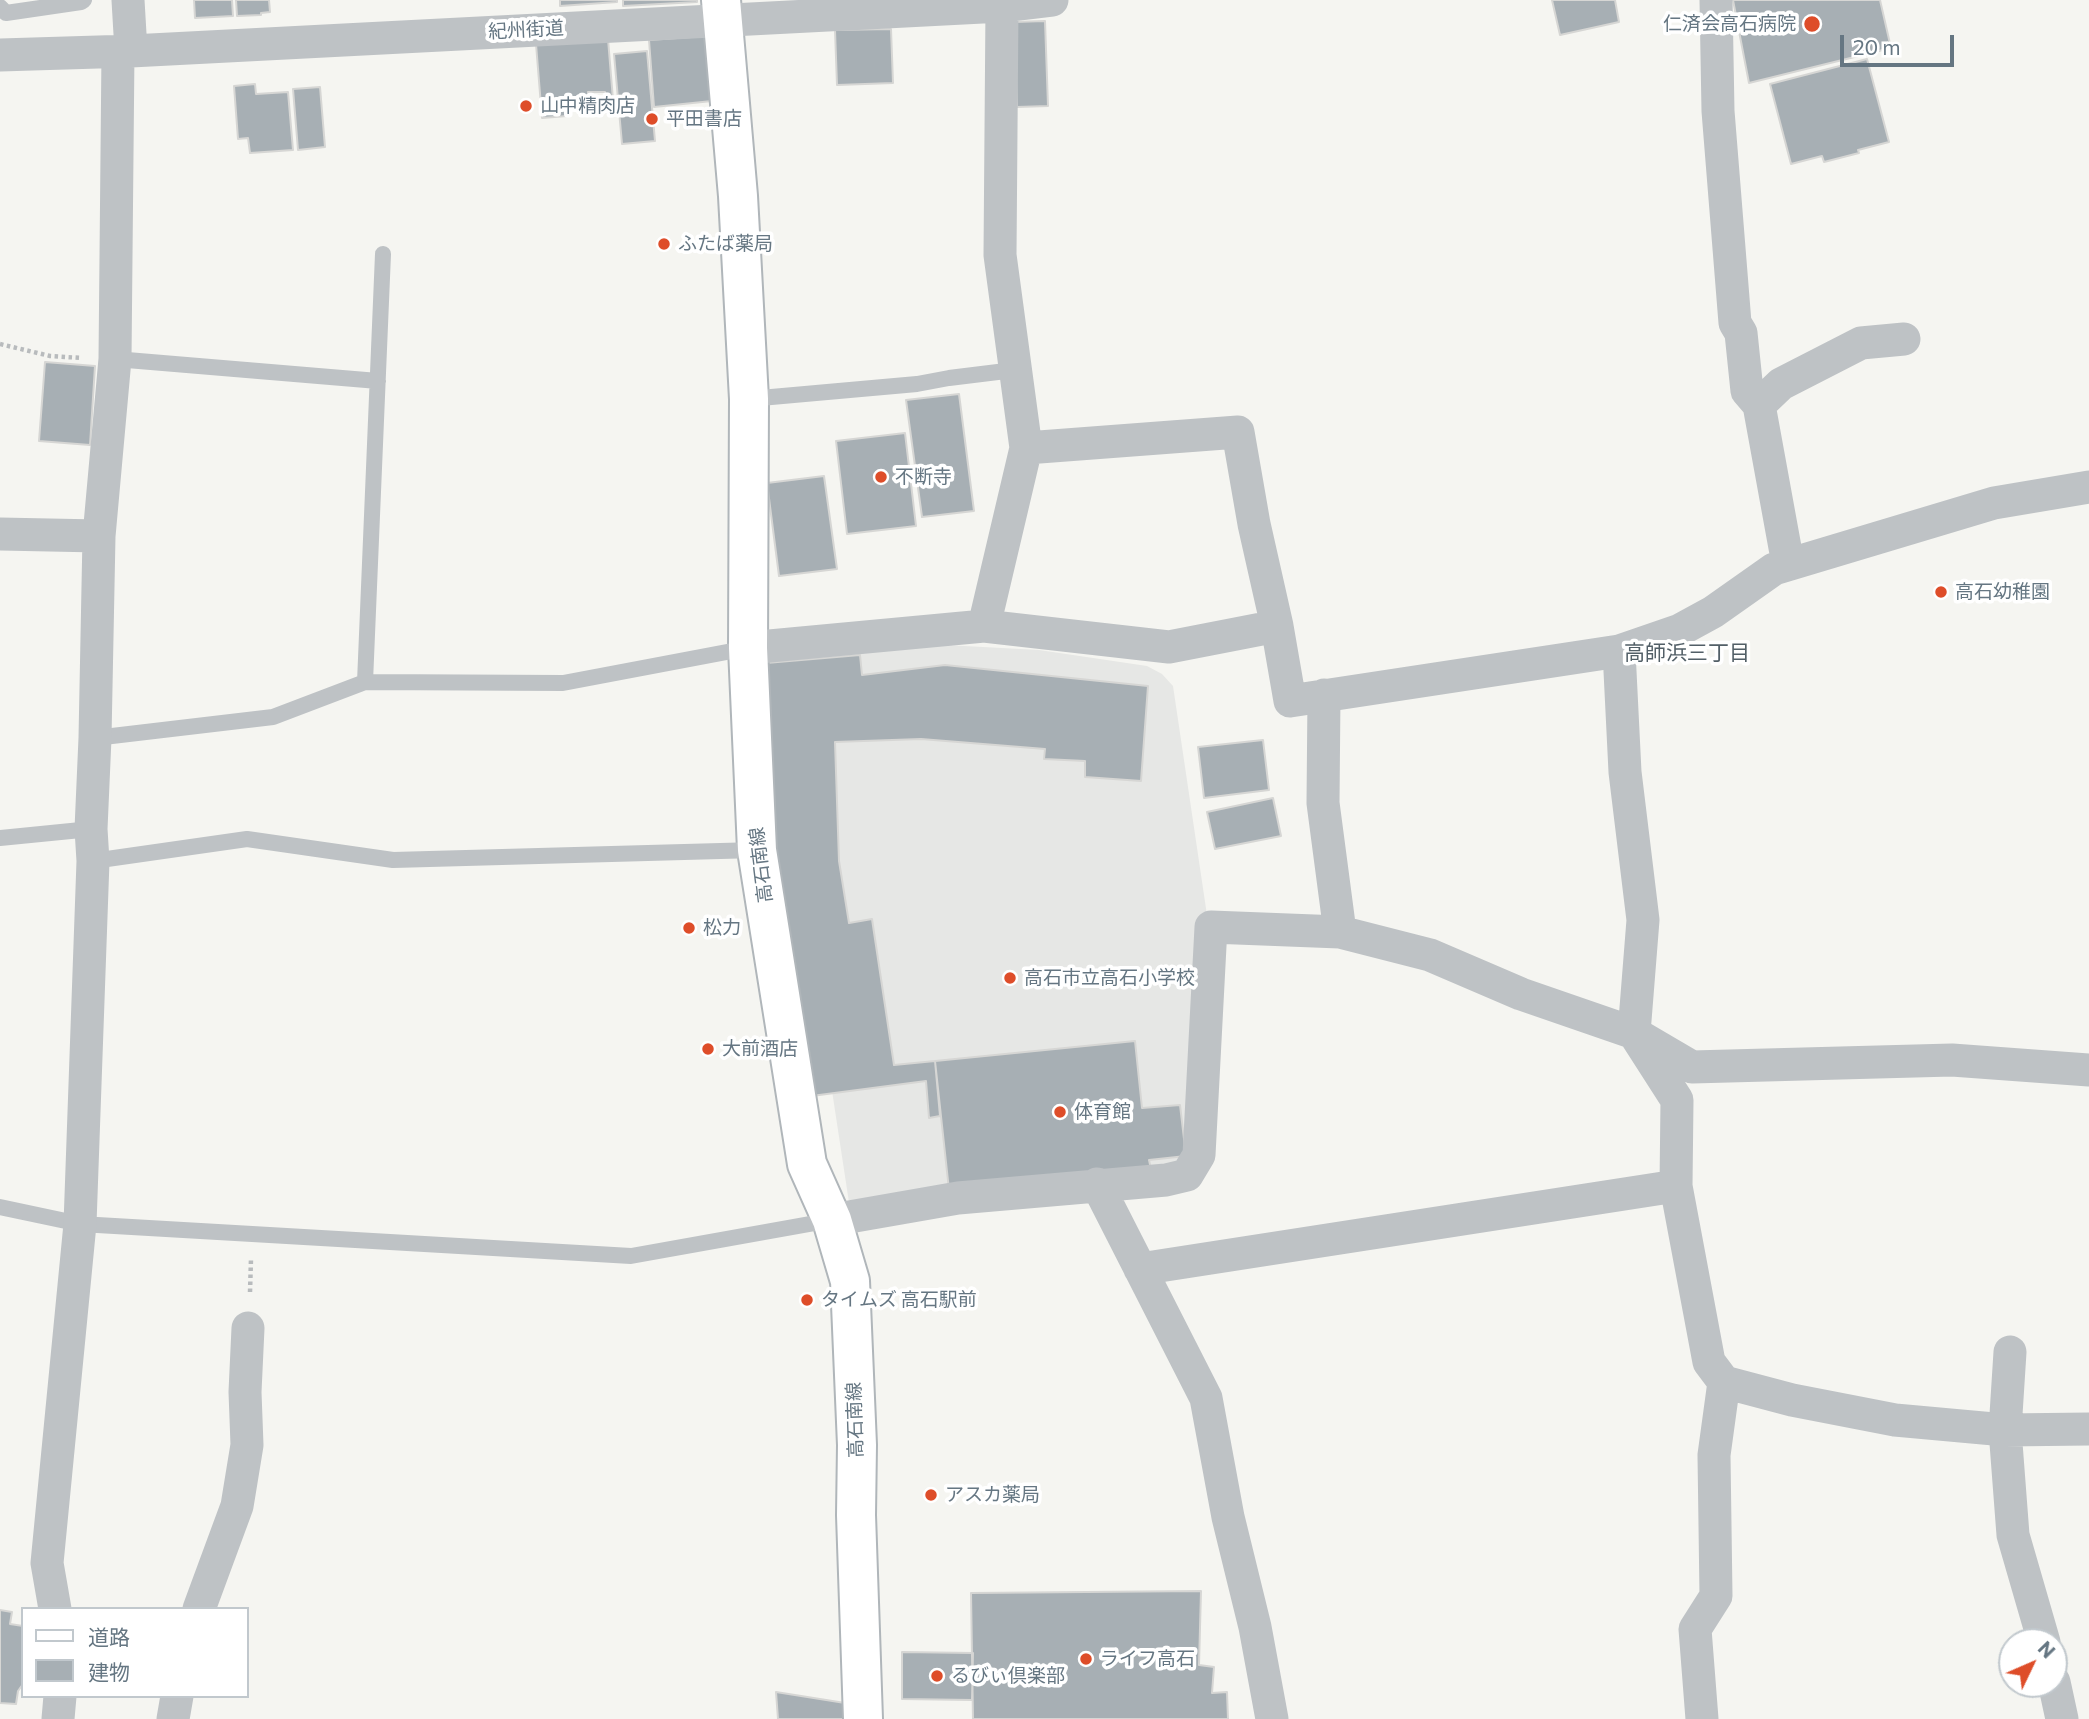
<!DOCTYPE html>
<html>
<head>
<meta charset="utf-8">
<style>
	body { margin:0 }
	#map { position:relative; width:2089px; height:1719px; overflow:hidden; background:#f5f5f1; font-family:Commissioner,"Noto Sans JP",sans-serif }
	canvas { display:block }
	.legend { position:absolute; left:21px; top:1607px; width:228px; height:91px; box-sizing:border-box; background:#fff; border:2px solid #c1c8cd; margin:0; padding:9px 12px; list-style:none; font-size:21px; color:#657682 }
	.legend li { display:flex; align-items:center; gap:14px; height:35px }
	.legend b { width:35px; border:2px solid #c1c8cd }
	.north { position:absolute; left:1998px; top:1628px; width:70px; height:70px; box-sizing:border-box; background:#fff; border:2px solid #c1c8cd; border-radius:50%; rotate:46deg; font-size:19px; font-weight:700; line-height:28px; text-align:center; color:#657682 }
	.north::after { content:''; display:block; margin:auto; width:24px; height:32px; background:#de4d29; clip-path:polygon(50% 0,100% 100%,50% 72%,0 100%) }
	.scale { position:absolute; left:1840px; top:35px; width:114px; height:32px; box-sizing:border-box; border:4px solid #657682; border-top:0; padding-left:9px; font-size:21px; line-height:24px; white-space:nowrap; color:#657682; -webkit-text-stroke:5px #fff; paint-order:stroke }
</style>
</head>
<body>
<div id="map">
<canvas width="2089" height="1719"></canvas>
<ul class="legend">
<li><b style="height:9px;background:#fff"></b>道路</li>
<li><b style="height:19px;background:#a7afb4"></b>建物</li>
</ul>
<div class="north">N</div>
<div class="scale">20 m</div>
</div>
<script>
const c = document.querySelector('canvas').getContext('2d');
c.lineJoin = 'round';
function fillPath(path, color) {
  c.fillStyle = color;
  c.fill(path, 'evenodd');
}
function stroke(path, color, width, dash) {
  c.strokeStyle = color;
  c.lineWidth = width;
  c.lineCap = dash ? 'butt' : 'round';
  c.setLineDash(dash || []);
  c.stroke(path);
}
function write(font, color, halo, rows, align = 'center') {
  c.font = font + ' Commissioner,"Noto Sans JP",sans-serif';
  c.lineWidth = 7;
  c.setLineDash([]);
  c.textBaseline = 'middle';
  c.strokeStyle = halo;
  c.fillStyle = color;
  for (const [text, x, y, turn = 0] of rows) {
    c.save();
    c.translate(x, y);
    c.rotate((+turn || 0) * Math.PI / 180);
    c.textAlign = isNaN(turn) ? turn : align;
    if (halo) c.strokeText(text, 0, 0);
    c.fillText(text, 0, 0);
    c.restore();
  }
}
fillPath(new Path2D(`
	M927,644L1039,650L1147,666L1162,674L1173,686L1208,922L1184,1163L850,1209L766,657Z`), '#e6e7e5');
const building = new Path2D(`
	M194,0H232L233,16L195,18Z
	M236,0H269L270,12L261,13V15L237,16Z
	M560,0H617V2L560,6Z
	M623,0H697V2L623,6Z
	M1552,0H1615L1619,22L1560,35Z
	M1733,0H1880L1891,48L1749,83Z
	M1045,21L1048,106L1017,107L1014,22Z
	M891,29L893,83L837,85L835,30Z
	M706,36L712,101L654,107L649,40Z
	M608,39L614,112L606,113L605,92H588L589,107L567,108V116L542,118L536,44Z
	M647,51L655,141L622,144L614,54Z
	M1867,59L1889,142L1858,150L1859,153L1824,162L1822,156L1791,164L1770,84Z
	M255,84L256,94L288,92L293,150L250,153L248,138L238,139L234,86Z
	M320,87L325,147L298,150L293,89Z
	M45,362L95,366L90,445L39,441Z
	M959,394L974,511L922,517L906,400Z
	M905,433L916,526L847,534L836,441Z
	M824,476L837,569L779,576L767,483Z
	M860,655L862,675L945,665L1148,686L1141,781L1085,777V761L1044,759L1045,749L921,739L835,742L839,861L849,923L872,919L894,1065L935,1061L940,1116L929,1118L926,1081L804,1097L773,891L766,663Z
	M1263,740L1269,790L1204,798L1198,747Z
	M1273,798L1281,836L1215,849L1207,812Z
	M1135,1041L1142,1108L1180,1105L1186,1156L1149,1160L1151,1169L949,1190L935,1061Z
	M1201,1591L1199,1665L1214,1667L1212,1693L1227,1692L1228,1719H973L971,1593Z
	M0,1610L12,1612L10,1624L23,1626V1684L18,1691L16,1704L0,1703Z
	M902,1652L973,1653L972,1700L902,1699Z
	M776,1692L845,1703V1719H778Z`);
fillPath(building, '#a7afb4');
stroke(building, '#d6d6d4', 2);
const secondary = new Path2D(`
	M721,0L738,196L749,399L748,648L757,850L807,1164L832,1220L850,1281L857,1445L856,1515L863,1719`);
stroke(secondary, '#b0b6ba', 42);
stroke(new Path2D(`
	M0,344L50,356L82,358
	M250,1292L251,1259`), '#b8bbbd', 4.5, [3.5, 3.5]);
stroke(new Path2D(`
	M0,7L6,13L81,2L84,0
	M115,359L378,381
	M749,399L917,384L949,378L1014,370
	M365,682L383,254
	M95,738L273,717L365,682L563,683L748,648
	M0,838L91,829
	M93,861L247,839L393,860L757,850
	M0,1207L80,1224L631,1256L832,1220`), '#bec2c5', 16);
stroke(new Path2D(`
	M128,0L131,51
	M1716,0L1718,111L1735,323L1741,333L1747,391L1759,405L1788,564
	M1002,6L1000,255L1026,448L1238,432L1254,524L1277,626L1290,701L1619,651L1680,630L1713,612L1774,569L1994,503L2089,487
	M0,55L131,51L1002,6L1052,0
	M1759,405L1781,384L1861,343L1904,339
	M0,534L99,536
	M984,626L1026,448
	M748,648L984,626L1169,647L1277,626
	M1619,651L1625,772L1643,920L1634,1033L1677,1100L1676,1186L1709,1362L1724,1382L1792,1400L1895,1420L2005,1430L2089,1429
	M1324,695L1323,803L1340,932
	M1097,1184L1206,1398L1228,1517L1255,1627L1272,1719
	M832,1220L958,1198L1166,1180L1187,1175L1199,1155L1211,927L1340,932L1430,955L1521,994L1634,1033L1692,1067L1952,1060L2089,1070
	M1140,1269L1676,1186
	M2010,1352L2005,1430L2013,1535L2044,1642
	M55,1609L47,1563L80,1224L93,861L91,829L95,738L99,536L115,359L118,51
	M199,1609L237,1506L247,1445L245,1392L248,1328
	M2054,1682L2062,1719
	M58,1719L60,1696
	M173,1719L177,1696
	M1702,1719L1695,1629L1716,1596L1714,1455L1724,1382`), '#bec2c5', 33);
stroke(secondary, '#fff', 38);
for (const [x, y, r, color] of [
	[1812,24,9,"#de4d29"],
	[526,106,7,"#de4d29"],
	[652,119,7,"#de4d29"],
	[664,244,7,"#de4d29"],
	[881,477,7,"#de4d29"],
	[1941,592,7,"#de4d29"],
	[689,928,7,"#de4d29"],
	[1010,978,7,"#de4d29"],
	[708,1049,7,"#de4d29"],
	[1060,1112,7,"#de4d29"],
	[807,1300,7,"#de4d29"],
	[931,1495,7,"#de4d29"],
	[1086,1659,7,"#de4d29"],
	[937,1676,7,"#de4d29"]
]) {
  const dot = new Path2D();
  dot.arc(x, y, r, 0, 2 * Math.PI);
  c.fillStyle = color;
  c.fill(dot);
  stroke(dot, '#fff', 2.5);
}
write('19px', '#657682', '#fff', [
	["仁済会高石病院",1796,24,"right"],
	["山中精肉店",540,106],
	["平田書店",666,119],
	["ふたば薬局",678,244],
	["不断寺",895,477],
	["高石幼稚園",1955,592],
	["松力",703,928],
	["高石市立高石小学校",1024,978],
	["大前酒店",722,1049],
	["体育館",1074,1112],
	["タイムズ 高石駅前",821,1300],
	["アスカ薬局",945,1495],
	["ライフ高石",1100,1659],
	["るびぃ倶楽部",951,1676]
], 'left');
write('19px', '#657682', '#fff', [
	["紀州街道",526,30,-3],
	["高石南線",761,865,-97],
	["高石南線",855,1420,-92]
]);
write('21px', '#525f67', '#fff', [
	["高師浜三丁目",1687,653]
]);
</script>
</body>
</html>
